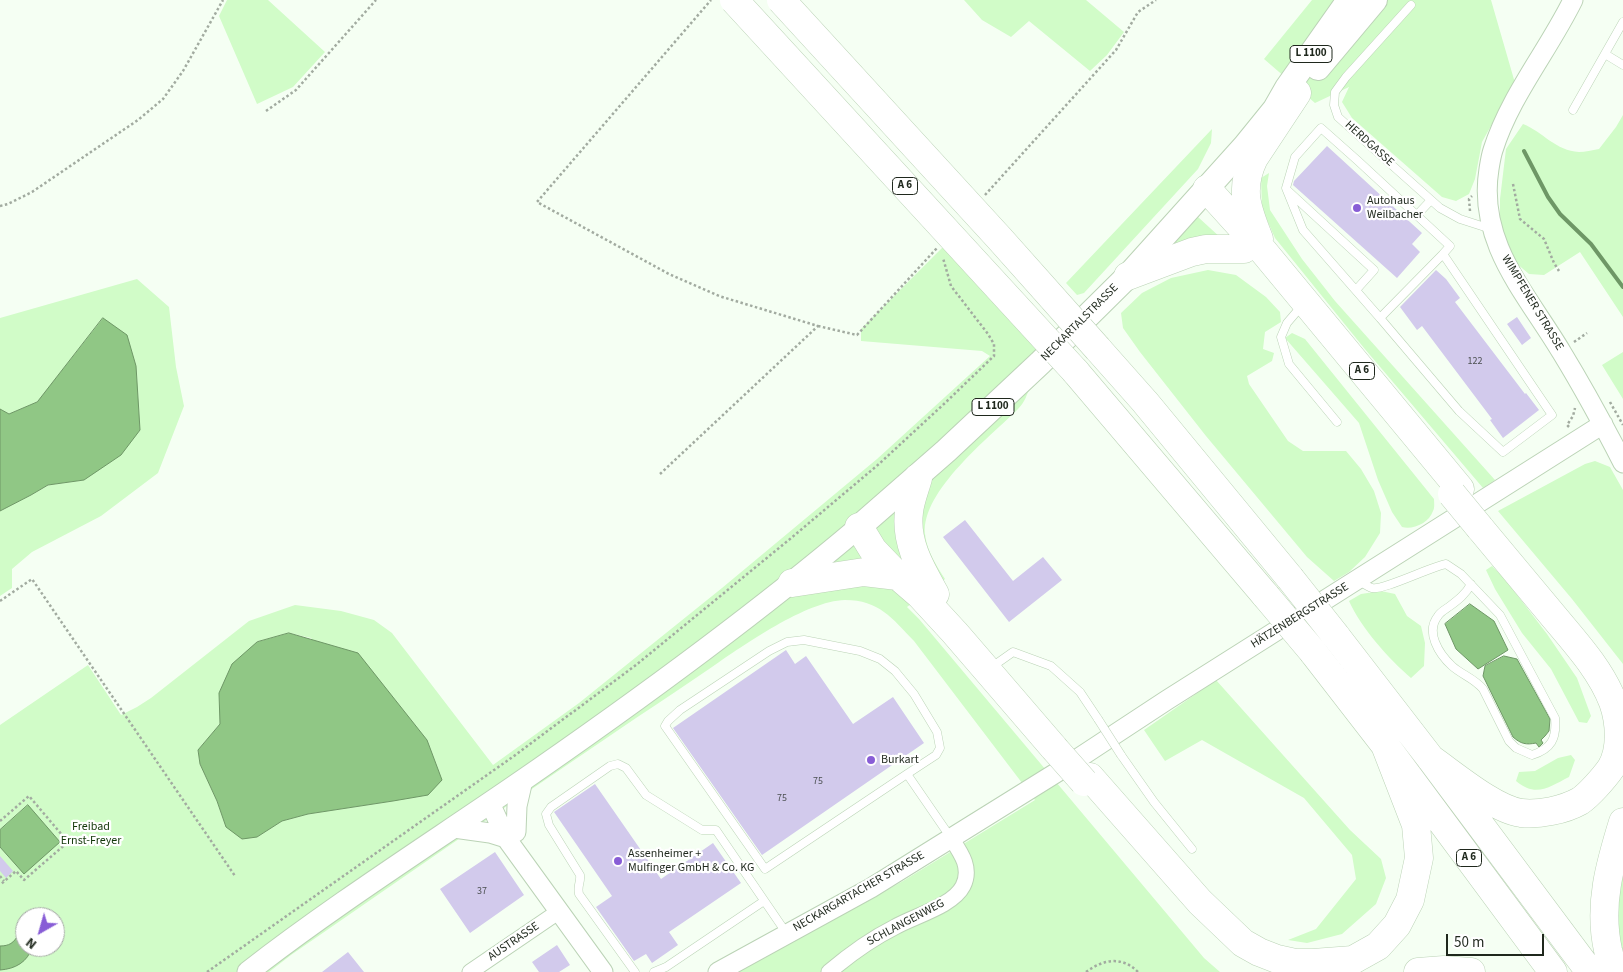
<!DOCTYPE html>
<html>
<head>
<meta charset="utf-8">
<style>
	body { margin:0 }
	#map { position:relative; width:1623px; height:972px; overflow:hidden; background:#f5fff3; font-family:"Source Sans 3",sans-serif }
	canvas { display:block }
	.north { position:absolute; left:15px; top:907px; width:50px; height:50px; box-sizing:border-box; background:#fff; border:1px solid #a5a9a5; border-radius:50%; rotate:218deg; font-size:14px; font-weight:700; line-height:20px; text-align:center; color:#1f281d }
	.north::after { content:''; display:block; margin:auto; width:18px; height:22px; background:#885dd6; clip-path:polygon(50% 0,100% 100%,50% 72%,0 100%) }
	.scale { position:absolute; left:1446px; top:934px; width:98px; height:22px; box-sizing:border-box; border:2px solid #1f281d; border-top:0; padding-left:6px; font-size:15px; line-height:18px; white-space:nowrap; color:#1f281d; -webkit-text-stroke:4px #fff; paint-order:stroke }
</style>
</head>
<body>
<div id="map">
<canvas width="1623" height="972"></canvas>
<div class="north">N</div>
<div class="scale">50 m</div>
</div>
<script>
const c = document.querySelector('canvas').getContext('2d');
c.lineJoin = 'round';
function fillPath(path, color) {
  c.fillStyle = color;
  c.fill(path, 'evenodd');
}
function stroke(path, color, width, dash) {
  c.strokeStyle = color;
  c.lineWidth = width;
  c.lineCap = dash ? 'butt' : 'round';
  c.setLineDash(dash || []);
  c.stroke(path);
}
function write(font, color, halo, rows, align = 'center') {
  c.font = font + ' "Source Sans 3",sans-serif';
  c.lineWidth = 4.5;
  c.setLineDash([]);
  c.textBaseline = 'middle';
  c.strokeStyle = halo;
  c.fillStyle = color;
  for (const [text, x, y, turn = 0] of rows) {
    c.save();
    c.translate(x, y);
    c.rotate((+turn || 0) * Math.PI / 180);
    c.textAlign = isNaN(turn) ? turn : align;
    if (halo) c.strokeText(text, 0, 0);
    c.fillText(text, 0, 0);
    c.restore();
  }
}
fillPath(new Path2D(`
	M227,0H268L325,52L293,87L257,104L219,16Z
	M964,0H1086L1124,32L1107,55L1090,71L1029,21L1011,37L982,20Z
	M1312,0H1491L1515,83L1482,142L1475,179L1469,194L1456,201L1442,197L1352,118L1342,102L1349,87L1315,103L1264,59Z
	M1623,115V317L1580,252L1544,275L1529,274L1516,263L1500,228V199L1506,149L1523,124C1543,132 1556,151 1579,152C1585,152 1592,150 1599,149L1616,127Z
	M1212,129L1211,143L1198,169L1084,293L1077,295L1066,283Z
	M1269,173L1267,186L1270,210L1302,259L1335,301L1495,480L1483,488L1364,348L1275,238L1262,209L1261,178Z
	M1198,217L1221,238L1168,248Z
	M943,247L1053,365C1046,372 1036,379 1031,386C1026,395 1026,401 1018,409C990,437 921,491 925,534C927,551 936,565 945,579L907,607L919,619L1204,958L1220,972H737L903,881L1035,800L914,641C892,618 879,600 845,600C806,601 744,645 712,667C687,684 662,701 636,718C521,796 406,875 291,955L269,972H0V725L88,665L121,715L137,707L151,698L249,621L295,605L341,611L374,620L392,633L493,765L579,703L722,588L877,459L990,356L982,351L861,341V329ZM289,633L311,638L393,801L308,814L282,821L257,837L226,827L217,801L200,764L198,750L220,724L219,693L257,642ZM25,917H55V947H25Z
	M1208,270L1236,275L1266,297L1280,312L1281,322L1265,332L1263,349L1274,353L1272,361L1247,376L1249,384L1288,441L1303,451H1346L1361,469L1374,491L1381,513L1380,533L1365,557L1349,572L1334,581L1307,557L1206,436L1140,352L1123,328L1121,313L1142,293L1171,278Z
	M137,279L169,307L176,367L184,406L158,473L101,516L32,552L12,569V588L0,596V511L31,495L49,485L84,480L140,430L137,399L103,318L37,402L9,414L0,409V318Z
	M1292,333L1305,339L1434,499C1434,502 1435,508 1433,511C1429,523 1413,530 1402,527L1392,512L1378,480L1359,423L1285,338Z
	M1623,352V399L1602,365Z
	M1595,461L1610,467L1623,490V664L1572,599L1498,511L1585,464Z
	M1492,566L1505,579L1547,634L1577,678L1591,716L1587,723L1579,722L1551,669L1522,633L1495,589L1486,570Z
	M1381,591L1395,594L1407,616L1421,626L1425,643L1424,666L1411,678C1389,659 1361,628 1349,601L1361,594Z
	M1216,680L1350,830L1381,859L1386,878L1376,904L1342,934L1307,943L1288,940L1316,929L1356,879L1352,855L1304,798L1202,740L1165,761L1144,730Z
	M1571,755L1575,760L1569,777C1549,787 1536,798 1516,781L1519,772L1535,771L1558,758Z
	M1623,851V965L1614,930Z`), '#d1fcc8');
const water = new Path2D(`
	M103,318L127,335L136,366L140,430L121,455L84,480L48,485L31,495L0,511V409L9,414L37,402Z
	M1470,604L1494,621L1508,650L1478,669L1456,649L1445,624Z
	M289,633L358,653L427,740L442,780L428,795L393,801L308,814L282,821L257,837L242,839L226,827L217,801L200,764L198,750L220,724L219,693L232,664L257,642Z
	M1504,656L1517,659L1550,719L1549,731L1545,736L1541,740L1543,743L1539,747L1536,743C1526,745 1521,744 1513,737L1483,676L1485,666Z
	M28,805L60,842L24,874L0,847V830Z
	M25,933V947H32C28,962 15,969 0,970V946C9,946 14,943 18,935Z`);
fillPath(water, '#90c785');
stroke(water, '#6e9766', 1);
stroke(new Path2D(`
	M1524,151L1548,197L1560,214L1591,244L1623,287`), '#6e9766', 4);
fillPath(new Path2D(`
	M1327,146L1422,233L1412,244L1420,252L1397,278L1293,185L1294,181Z
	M1436,270L1446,279L1460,298L1455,302L1525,394L1526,393L1539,410L1503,438L1490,420L1492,419L1422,326L1417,330L1400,307Z
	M1517,317L1531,338L1522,345L1507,324Z
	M965,520L1013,581L1043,557L1062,580L1009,622L943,537Z
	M786,650L795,664L806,656L853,724L893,697L924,743L762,855L673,728Z
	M595,784L661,879L713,843L741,883L669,932L678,945L652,963L646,954L634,961L596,907L612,896L554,812Z
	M495,852L524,895L470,933L440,889Z
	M0,856L13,871L6,878L0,871Z
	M557,945L570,965L559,972H539L532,962Z
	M348,952L364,972H322Z`), '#d2caec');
const service = new Path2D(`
	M1411,5L1346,77L1335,92L1334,105L1338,117L1440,208L1460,219L1491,229
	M1605,54L1623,65
	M1573,110L1623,22
	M1287,190L1374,270L1356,290
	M1417,215L1431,200
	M1299,309L1287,323L1281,337L1289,364L1337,422
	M1380,318L1459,411L1503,452L1552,415L1443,254L1450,246L1357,160L1321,128L1295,157L1286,188L1303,230L1380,318L1443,254
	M1358,580C1362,582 1367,587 1372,588C1382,591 1430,567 1446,564L1461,574L1500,615L1555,718C1557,739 1551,749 1532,755L1516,748L1509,741L1483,689C1474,678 1462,675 1452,666C1439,654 1425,632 1438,616C1440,612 1446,609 1450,606C1458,600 1466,594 1471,584
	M996,664L1013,652L1051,666L1080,692L1098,719
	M1121,755L1154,802L1192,849
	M907,774L765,869L665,726L668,721L680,710L769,651L787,642L804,640L860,651L880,659L895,671L914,694L937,732L940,748L936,755L907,774L951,838
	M635,972L579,894C577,885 581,883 580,875L549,825L546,814L551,807L610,766L618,764L626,768L646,795L702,830H716L787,934
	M654,972L666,967L764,901`);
const minor = new Path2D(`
	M470,972L558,912
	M829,972C849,955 871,939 895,927C914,916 953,906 963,886C972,868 961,853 951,838`);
const tertiary = new Path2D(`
	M1573,0C1548,51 1510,96 1493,150C1491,156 1490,163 1489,169C1477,243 1527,294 1562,353C1584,389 1604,426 1623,463
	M490,803L506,838L603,972
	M454,828L490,833L506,838
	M516,832L517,806L523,780
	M718,972L871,888L1059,771L1167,700L1603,424`);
const secondary = new Path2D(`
	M248,972C333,906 424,848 513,787C632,705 749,620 859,527`);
const primary = new Path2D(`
	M1318,68L1375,0
	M859,527L946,451L1040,363L1128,276L1245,146L1275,109L1287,88L1349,0`);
const motorway = new Path2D(`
	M1207,189L1264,252L1460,489
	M1259,239C1247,209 1239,189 1254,158L1297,93
	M1128,276L1192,252L1206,249H1244
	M1098,349L1145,402L1290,578
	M1075,371L1266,596
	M918,478C915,489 910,501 909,512C905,543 921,569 935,594
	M859,527L873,550L898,576L920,595L955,633L1054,748
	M792,583L864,572L898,576
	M1336,636L1431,759L1590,972
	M1313,652L1385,745L1553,972
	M1431,759C1454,775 1494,809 1521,813C1539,815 1564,810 1580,801C1589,795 1604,778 1611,768C1622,749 1620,722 1613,702C1600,668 1573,640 1550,612C1527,584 1503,556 1480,528
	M1090,777L1200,902L1243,943L1259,952L1277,959L1295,963H1313L1353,960L1378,946L1397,925L1410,900L1419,858L1416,825L1385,745
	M1418,972L1444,970L1471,972
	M1614,972C1611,965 1610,957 1608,950C1598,905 1610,864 1623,822`);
stroke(service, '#bbd3b6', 9);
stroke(minor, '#bbd3b6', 17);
stroke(tertiary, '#bbd3b6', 21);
stroke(secondary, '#bbd3b6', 23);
stroke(primary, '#bbd3b6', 26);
stroke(motorway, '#bbd3b6', 29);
stroke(new Path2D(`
	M266,111L296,90L376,0
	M1513,184L1520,219L1544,239L1554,263L1559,271
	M985,195L1116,50L1138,12L1156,0
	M0,206L8,204L32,192L138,120L163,99L183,71L223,0
	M1470,211L1469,199L1472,196
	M818,326L857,335L937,248
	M1574,342L1587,333
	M1610,402L1623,425
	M1569,427L1567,425L1573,416L1575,408
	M660,474L818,326L719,296L669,274L537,202L711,0
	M0,601L32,579L235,876
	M0,821L29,796L68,842L24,880L16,871L0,885
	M0,876L4,881
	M207,972L514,756L636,665L790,539L879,464L945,403L994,356V344L988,334L951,286L943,258
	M1086,972C1104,959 1122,956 1138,972`), '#a2aba0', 2.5, [2.5, 2.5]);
stroke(service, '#fff', 8);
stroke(minor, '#fff', 15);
stroke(tertiary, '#fff', 19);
stroke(secondary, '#fff', 21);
stroke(primary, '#fff', 24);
stroke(motorway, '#fff', 28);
const serviceBridge = new Path2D(`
	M1098,719L1121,755`);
const motorwayBridge = new Path2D(`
	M734,0L1075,371
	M781,0L1000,239L1098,349
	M1452,494L1480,528
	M1290,578L1336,636
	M1266,596L1313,652
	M1054,748L1084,782`);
stroke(serviceBridge, '#bbd3b6', 9, []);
stroke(motorwayBridge, '#bbd3b6', 29, []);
stroke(serviceBridge, '#fff', 8);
stroke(motorwayBridge, '#fff', 28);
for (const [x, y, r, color] of [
	[1357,208,5,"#885dd6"],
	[871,760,5,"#885dd6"],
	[618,861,5,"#885dd6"]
]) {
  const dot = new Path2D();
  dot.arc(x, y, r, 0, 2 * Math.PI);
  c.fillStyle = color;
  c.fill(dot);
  stroke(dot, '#fff', 2);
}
write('10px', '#4c5051', null, [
	["122",1475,362],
	["75",818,782],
	["75",782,799],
	["37",482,892]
]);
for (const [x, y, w] of [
	[1311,54,42],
	[905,186,25],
	[1362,371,25],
	[993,407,42],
	[1469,858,25]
]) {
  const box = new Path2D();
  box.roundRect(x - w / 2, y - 8.5, w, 17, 4);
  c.fillStyle = '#fff';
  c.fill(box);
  stroke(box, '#1f281d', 1);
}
write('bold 11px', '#1f281d', null, [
	["L 1100",1311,54],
	["A 6",905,186],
	["A 6",1362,371],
	["L 1100",993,407],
	["A 6",1469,858]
]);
write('12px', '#1f281d', '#fff', [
	["HERDGASSE",1369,144,42],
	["WIMPFENER STRASSE",1532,303,59],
	["NECKARTALSTRASSE",1080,323,-45],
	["HÄTZENBERGSTRASSE",1300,616,-32],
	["NECKARGARTACHER STRASSE",859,892,-30],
	["SCHLANGENWEG",906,923,-28],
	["AUSTRASSE",514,942,-34]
]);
write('12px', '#1f281d', '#fff', [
	["Autohaus",1367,201],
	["Weilbacher",1367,215],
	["Burkart",881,760],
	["Assenheimer +",628,854],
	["Mulfinger GmbH & Co. KG",628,868]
], 'left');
write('12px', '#123709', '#fff', [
	["Freibad",91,827],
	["Ernst-Freyer",91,841]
]);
</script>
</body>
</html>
